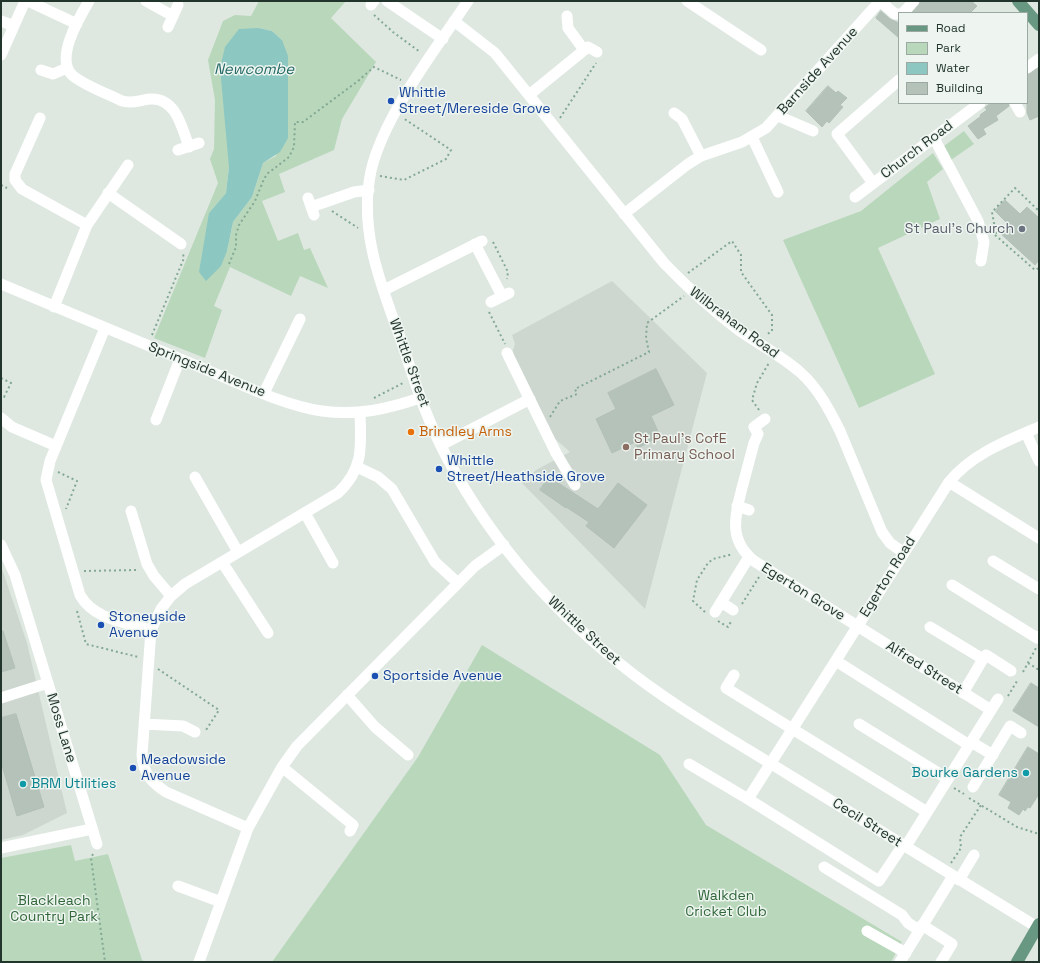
<!DOCTYPE html>
<html>
<head>
<meta charset="utf-8">
<style>
	body { margin:0 }
	#map { position:relative; width:1040px; height:963px; overflow:hidden; background:#dee8e1; font-family:"Space Grotesk",sans-serif }
	canvas { display:block }
	.frame { position:absolute; inset:0; border:2px solid #22352c; pointer-events:none }
	.legend { position:absolute; left:898px; top:12px; width:130px; height:92px; box-sizing:border-box; background:#eef5f0; border:1px solid #9ca8a2; margin:0; padding:5px 7px; list-style:none; font-size:12px; color:#22352c }
	.legend li { display:flex; align-items:center; gap:8px; height:20px }
	.legend b { width:20px; border:1px solid #9ca8a2 }
</style>
</head>
<body>
<div id="map">
<canvas width="1040" height="963"></canvas>
<div class="frame"></div>
<ul class="legend">
<li><b style="height:5px;background:#689881"></b>Road</li>
<li><b style="height:11px;background:#b9d7bb"></b>Park</li>
<li><b style="height:11px;background:#8cc7c2"></b>Water</li>
<li><b style="height:11px;background:#b4c2ba"></b>Building</li>
</ul>
</div>
<script>
const c = document.querySelector('canvas').getContext('2d');
c.lineJoin = 'round';
function fillPath(path, color) {
  c.fillStyle = color;
  c.fill(path, 'evenodd');
}
function stroke(path, color, width, dash) {
  c.strokeStyle = color;
  c.lineWidth = width;
  c.lineCap = dash ? 'butt' : 'round';
  c.setLineDash(dash || []);
  c.stroke(path);
}
function write(font, color, halo, rows, align = 'center') {
  c.font = font + ' "Space Grotesk",sans-serif';
  c.lineWidth = 3;
  c.setLineDash([]);
  c.textBaseline = 'middle';
  c.strokeStyle = halo;
  c.fillStyle = color;
  for (const [text, x, y, turn = 0] of rows) {
    c.save();
    c.translate(x, y);
    c.rotate((+turn || 0) * Math.PI / 180);
    c.textAlign = isNaN(turn) ? turn : align;
    if (halo) c.strokeText(text, 0, 0);
    c.fillText(text, 0, 0);
    c.restore();
  }
}
fillPath(new Path2D(`
	M612,281L707,373L645,609L522,483L536,470L570,452L554,438L514,357L513,350L515,344L512,335Z
	M1,566L27,643L67,813L23,835L1,840Z`), '#cdd7d0');
fillPath(new Path2D(`
	M259,1H346L331,18L376,62L342,119L334,150L279,174L285,192L262,201L278,241L298,233L304,250L310,248L328,288L300,276L291,296L230,267L214,306L222,310L205,358L154,338L218,183L210,159L214,149L215,100L208,60L223,21L235,15L251,16ZM259,28L272,31L282,40L276,156L263,163L252,197L233,222L227,251L209,213L226,193L229,167Z
	M964,131L974,144L951,160L944,146Z
	M933,153L943,169L927,182L940,219L878,248L935,374L859,408L783,240L861,211Z
	M482,645L660,755L706,825L902,942L891,962H272L418,757Z
	M71,845L75,861L108,854L142,960L145,962H1V858Z`), '#b9d7bb');
fillPath(new Path2D(`
	M259,28L272,31L282,40L288,56V138L280,152L263,163L252,197L233,222L227,251L221,266L206,281L199,272L209,213L226,193L229,167L220,68L225,47L239,29Z`), '#8cc7c2');
const building = new Path2D(`
	M921,1H971L977,6L970,13H912Z
	M881,11L890,19L899,23V38L876,18Z
	M1039,68V116L1030,120L1027,113V75Z
	M828,86L836,93L838,91L847,98L840,105L843,107L829,123L827,121L822,127L806,111Z
	M991,103H1008L1009,106L996,116L998,120L983,129L986,134L978,139L968,126L981,116L980,115L987,110L985,108Z
	M1005,200L1020,214L1027,207L1039,218V260L1035,265L1000,233L1008,224L995,211Z
	M656,369L674,405L651,416L660,436L638,448L635,442L612,453L596,419L616,409L608,393Z
	M549,477L598,509L618,483L647,505L614,548L586,526L589,522L566,507V508L540,490Z
	M1,631H3L15,668L1,672Z
	M1031,683L1039,688V727L1013,711Z
	M16,714L44,807L17,816L1,762V718Z
	M1028,747L1039,754V794L1030,808L1028,807L1025,811L1023,809L1019,815L1008,808L1011,802L999,795Z`);
fillPath(building, '#b4c2ba');
stroke(building, '#b2c0b7', 1);
stroke(new Path2D(`
	M374,15L393,32L420,52
	M560,118L596,63
	M380,176L404,180L446,159L451,150L403,118
	M1,185L7,188
	M332,211L358,228
	M996,234L992,212L1015,188L1039,211
	M995,235L1035,270L1039,268
	M493,242L508,272L507,279
	M229,264L236,247V235L239,225L255,201L264,179L267,174L289,157L294,147L295,122H303L358,81L374,67L401,80
	M688,273L732,241L741,255V272L772,315V331L766,335
	M489,312L505,344
	M152,335L184,258L183,254
	M1,378L11,383L4,397L1,395
	M374,398L403,383
	M759,410L752,400L757,383L769,363
	M550,417L560,401L577,394L575,389L649,352L646,338L647,323L684,296
	M58,472L77,481L66,509
	M84,571L137,570
	M742,604L759,577
	M77,611L86,644L138,657
	M705,612L693,601L697,580L708,563L713,559L733,554
	M718,621L728,627L732,620
	M1028,663L1039,670
	M158,669L219,710L206,730
	M1023,672L1036,648
	M1008,696L1017,681
	M954,788L964,794
	M969,798L1017,827L1039,834
	M93,854L91,858L105,962
	M951,863L961,848L960,837L981,805`), '#83a893', 2, [2, 3]);
stroke(new Path2D(`
	M28,1L77,24
	M89,1C79,18 55,58 72,75C83,85 108,94 122,101C132,104 140,100 150,99C176,97 182,128 189,147
	M146,1L173,16
	M387,1L443,39
	M468,1C436,49 384,115 371,171C358,232 382,287 402,343C413,377 424,411 440,444C482,529 545,604 619,663C673,707 735,741 794,778C875,827 956,878 1037,927
	M687,1L761,50
	M880,1L895,14H899
	M371,5L374,1
	M903,13L914,1
	M567,16L568,28L584,50
	M1,21L14,26
	M454,21L495,53L664,263C688,288 713,311 740,331C760,345 782,356 801,373C818,388 830,411 840,431L882,532L890,543L904,553
	M168,27L178,5
	M1,55L25,1
	M1027,68L1039,59
	M41,70L53,74L67,68
	M529,95L588,47L597,52
	M1015,103L1020,112
	M674,113L682,119L701,156
	M778,116L813,131
	M40,118L15,174V180L22,189L87,225
	M752,137L778,192
	M934,138L978,221L984,242L981,261
	M178,150L199,143
	M873,183L837,134L899,80
	M108,193L181,244
	M855,197L980,103
	M308,198L314,215
	M311,207L354,192L369,190
	M624,214L688,164L701,156L742,142L766,128L880,1
	M475,244L502,296
	M1,284C72,314 143,344 214,373C247,387 287,406 322,411C358,416 387,409 420,398
	M384,290L482,241
	M491,302L509,293
	M54,307L87,225L128,165
	M105,328L50,461L46,480L80,595C94,620 126,622 151,630
	M507,353L556,453L575,485
	M264,393L300,319
	M1,418L12,427L56,446
	M765,419L754,427L758,434L754,443C750,458 746,473 742,488C735,516 728,540 754,561L991,710
	M156,420L180,359
	M1026,433L1039,461
	M441,445L530,399
	M357,467L378,477L392,489L435,562L458,583
	M195,477L238,552
	M949,482L1039,538
	M737,506L749,510
	M131,511L147,564L154,576L171,596
	M305,513L333,563
	M1,545L15,575L97,844
	M993,561L1039,589
	M222,562L268,633
	M952,585L1037,638L1039,636
	M721,602L733,610
	M715,612L749,557
	M930,627L983,659L986,655L1011,671
	M836,661L969,745
	M734,675L726,688L927,812
	M963,693L983,659
	M347,695L375,727L408,755
	M1,698L48,683
	M144,724L183,726L195,732
	M859,724L948,779
	M971,742L993,755
	M689,764L748,799
	M282,767L353,825L350,831
	M973,787L1010,726L1021,733
	M248,828L166,792C151,782 143,773 142,755L151,630L161,609L171,596L185,584L338,493C364,469 361,446 360,414
	M903,845L879,881L748,799L949,482C972,454 1006,441 1039,427
	M906,846L998,699
	M1,848L92,829
	M824,867L902,915L908,923L919,930
	M959,880L974,855
	M178,886L221,902
	M922,925L952,944L941,962
	M867,931L906,953
	M199,962L248,828L282,767L297,746L475,566L504,545
	M900,962L953,876`), '#fff', 11);
stroke(new Path2D(`
	M1018,1L1039,25
	M1017,962L1039,924`), '#689881', 12);
for (const [x, y, r, color] of [
	[391,101,4,"#1a4fb4"],
	[1022,229,4,"#6b7280"],
	[411,432,4,"#e8710a"],
	[626,447,4,"#8d6e63"],
	[439,469,4,"#1a4fb4"],
	[101,625,4,"#1a4fb4"],
	[375,676,4,"#1a4fb4"],
	[133,768,4,"#1a4fb4"],
	[1026,773,4,"#0f9aa8"],
	[23,784,4,"#0f9aa8"]
]) {
  const dot = new Path2D();
  dot.arc(x, y, r, 0, 2 * Math.PI);
  c.fillStyle = color;
  c.fill(dot);
  stroke(dot, '#eef5f0', 1.5);
}
write('14px', '#22352c', '#eef5f0', [
	["Barnside Avenue",818,71,-48],
	["Church Road",917,150,-37],
	["Wilbraham Road",734,323,37],
	["Whittle Street",409,363,70],
	["Springside Avenue",207,370,22],
	["Egerton Road",888,577,-58],
	["Egerton Grove",803,592,32],
	["Whittle Street",584,631,43],
	["Alfred Street",924,668,32],
	["Moss Lane",61,728,73],
	["Cecil Street",867,823,32]
]);
write('14px', '#164399', '#eef5f0', [
	["Whittle",399,93],
	["Street/Mereside Grove",399,109],
	["Whittle",447,461],
	["Street/Heathside Grove",447,477],
	["Stoneyside",109,617],
	["Avenue",109,633],
	["Sportside Avenue",383,676],
	["Meadowside",141,760],
	["Avenue",141,776]
], 'left');
write('14px', '#5b616d', '#eef5f0', [
	["St Paul's Church",1014,229]
], 'right');
write('14px', '#c56008', '#eef5f0', [
	["Brindley Arms",419,432]
], 'left');
write('14px', '#785e54', '#eef5f0', [
	["St Paul's CofE",634,439],
	["Primary School",634,455]
], 'left');
write('14px', '#0d838f', '#eef5f0', [
	["Bourke Gardens",1018,773],
	["BRM Utilities",31,784,"left"]
], 'right');
write('14px', '#31673a', '#eef5f0', [
	["Walkden",726,896],
	["Cricket Club",726,912],
	["Blackleach",54,901],
	["Country Park",54,917]
]);
write('italic 15px', '#246965', '#eef5f0', [
	["Newcombe",254,70]
]);
</script>
</body>
</html>
